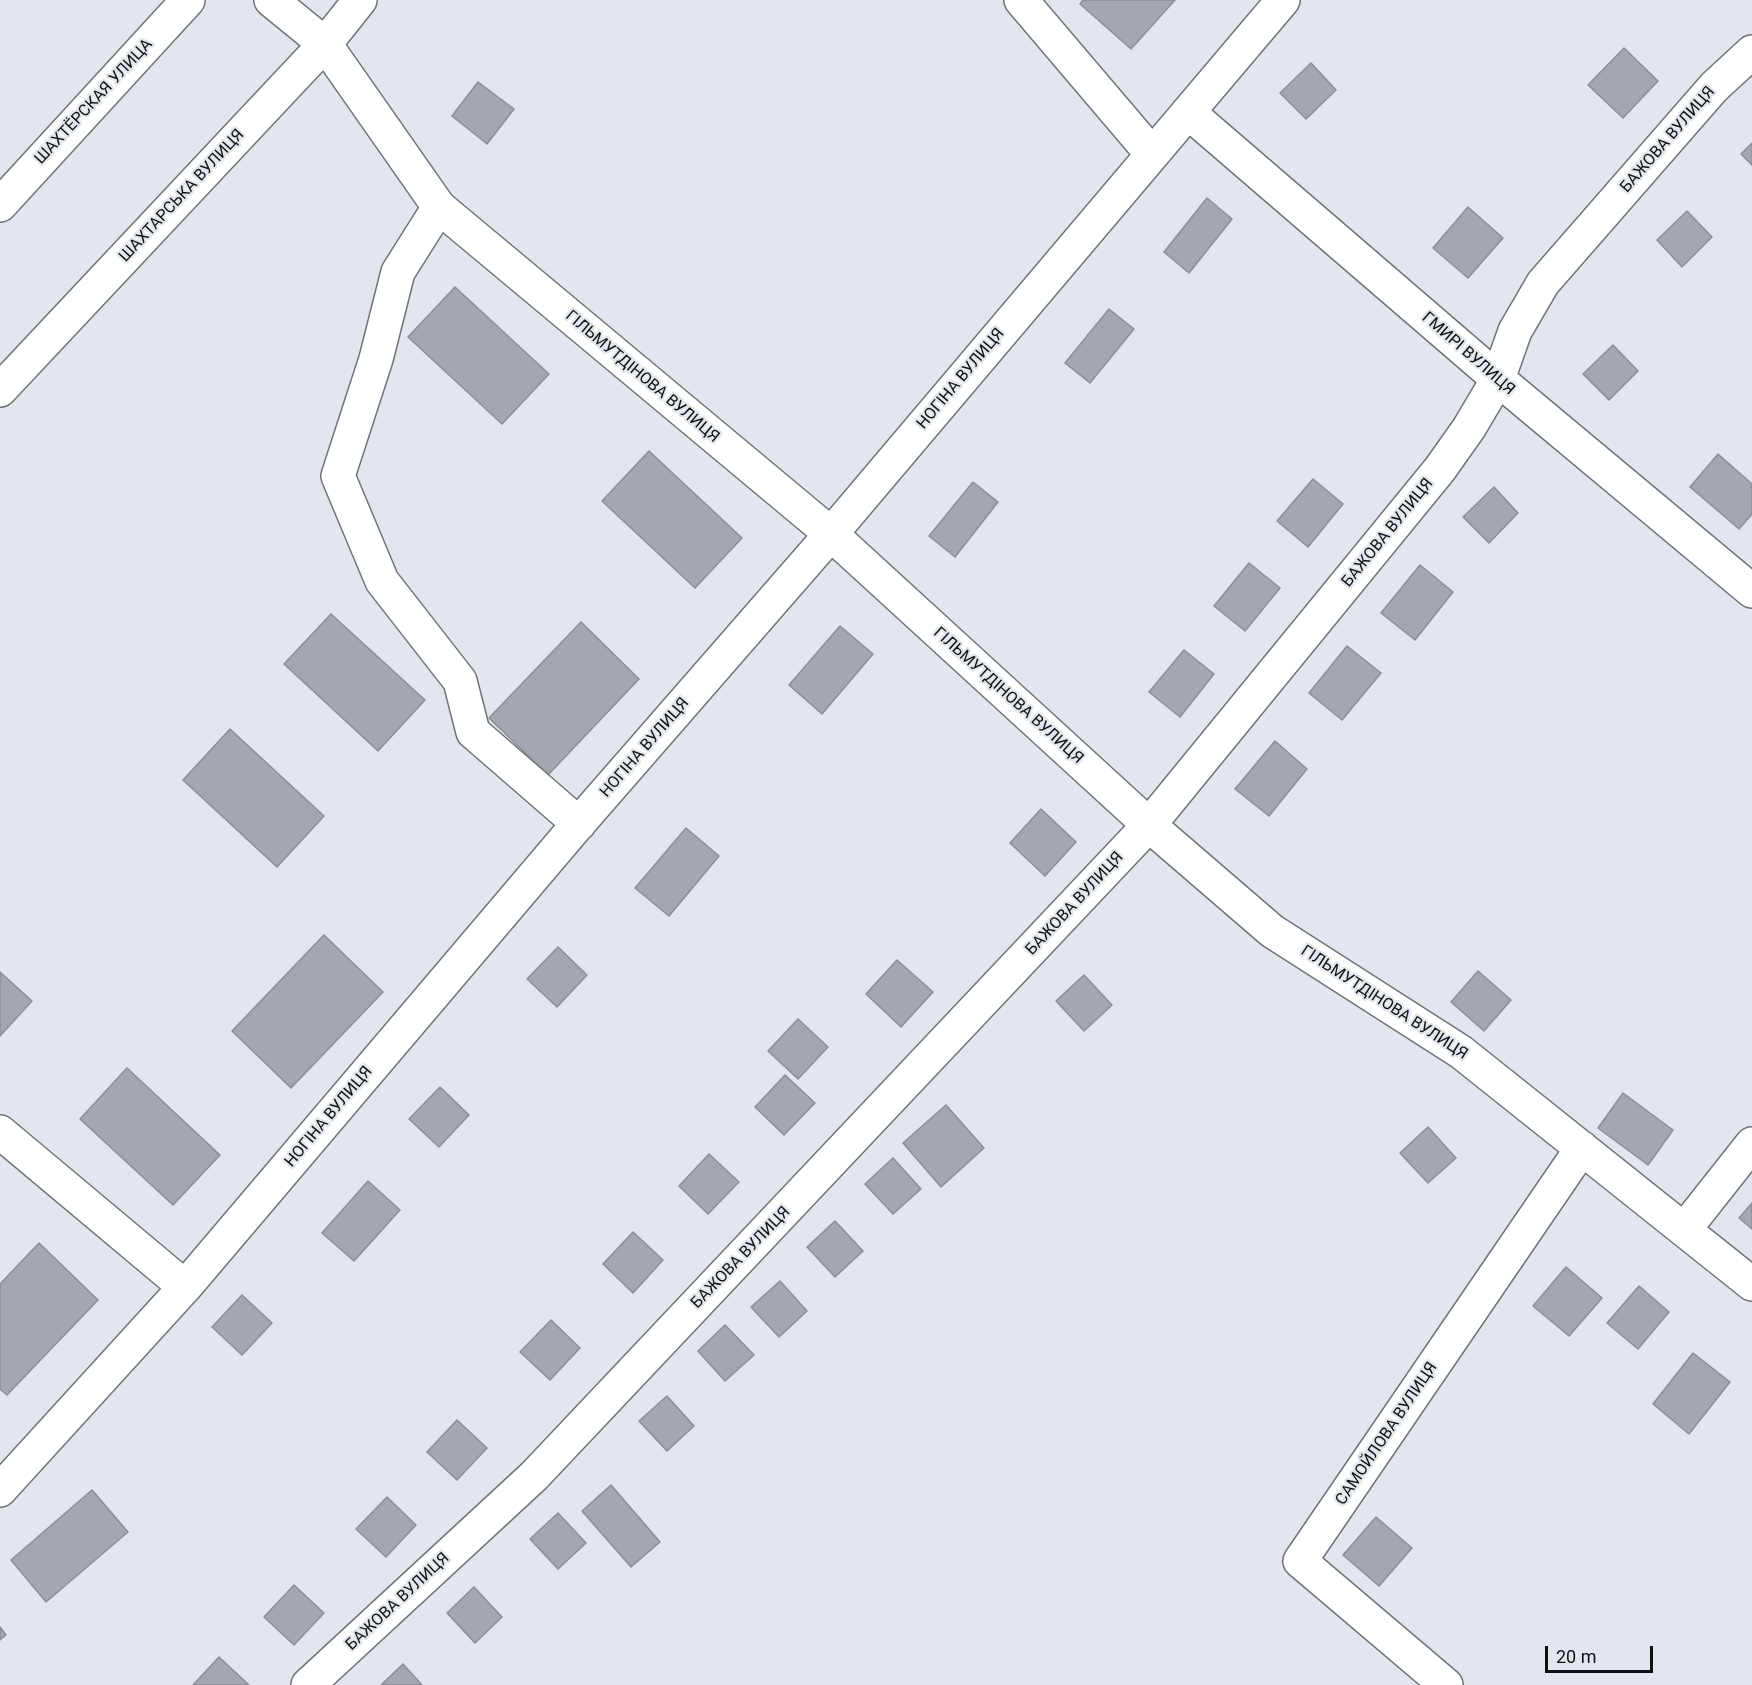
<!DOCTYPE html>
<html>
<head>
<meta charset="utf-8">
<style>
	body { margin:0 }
	#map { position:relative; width:1752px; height:1685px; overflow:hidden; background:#e3e6ed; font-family:Roboto,sans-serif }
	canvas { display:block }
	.scale { position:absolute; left:1545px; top:1646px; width:108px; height:27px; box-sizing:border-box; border:3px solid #0f1013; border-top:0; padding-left:8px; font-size:18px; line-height:21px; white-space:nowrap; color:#0f1013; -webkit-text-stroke:4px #e3e6ed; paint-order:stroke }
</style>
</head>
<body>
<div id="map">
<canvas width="1752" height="1685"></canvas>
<div class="scale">20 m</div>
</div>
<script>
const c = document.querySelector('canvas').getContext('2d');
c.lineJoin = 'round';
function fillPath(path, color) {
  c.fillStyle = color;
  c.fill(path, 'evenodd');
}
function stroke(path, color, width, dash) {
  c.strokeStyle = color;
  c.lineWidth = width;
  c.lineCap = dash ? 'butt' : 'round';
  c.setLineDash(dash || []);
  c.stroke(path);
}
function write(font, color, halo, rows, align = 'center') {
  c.font = font + ' Roboto,sans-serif';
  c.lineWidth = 4.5;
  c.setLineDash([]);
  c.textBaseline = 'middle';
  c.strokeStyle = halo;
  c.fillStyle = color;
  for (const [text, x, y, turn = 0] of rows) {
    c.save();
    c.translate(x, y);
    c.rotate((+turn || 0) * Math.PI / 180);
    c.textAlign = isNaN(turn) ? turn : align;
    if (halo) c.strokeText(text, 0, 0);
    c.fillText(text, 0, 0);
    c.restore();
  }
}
const building = new Path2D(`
	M1083,0H1175L1131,49L1080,4Z
	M1624,48L1658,81L1623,118L1588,85Z
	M1311,63L1336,90L1306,119L1280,93Z
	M478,82L514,109L487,144L452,116Z
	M1752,143V165L1741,154Z
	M1207,198L1232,219L1189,273L1164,252Z
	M1468,207L1503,238L1468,278L1433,248Z
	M1687,211L1712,237L1682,267L1657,240Z
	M455,287L549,374L502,424L408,337Z
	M1109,309L1134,329L1090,383L1065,363Z
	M1613,345L1638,371L1609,400L1583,374Z
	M649,451L742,538L695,588L602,501Z
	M1718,454L1752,484V514L1739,529L1690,487Z
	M1313,479L1343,504L1308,547L1277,521Z
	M973,482L998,502L955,557L929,536Z
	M1494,487L1518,513L1489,543L1463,517Z
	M1249,563L1280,588L1245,631L1214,606Z
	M1420,565L1453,592L1415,640L1381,613Z
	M331,614L425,700L378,751L284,664Z
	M581,622L639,679L548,775L489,718Z
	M840,626L873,654L822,714L789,685Z
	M1347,646L1381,673L1342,720L1309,693Z
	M1184,650L1214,674L1180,717L1149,692Z
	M230,729L324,816L277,867L183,780Z
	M1275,741L1307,769L1269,816L1235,789Z
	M1041,809L1076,842L1045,876L1010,843Z
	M686,828L719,856L669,916L635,888Z
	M324,935L383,992L291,1088L232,1031Z
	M558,947L587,975L557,1007L527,979Z
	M897,960L933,992L901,1027L866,994Z
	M1478,971L1511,1000L1484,1031L1451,1002Z
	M0,972L32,1001L0,1036Z
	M1084,975L1112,1005L1084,1031L1056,1001Z
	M798,1019L828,1047L798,1079L768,1051Z
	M127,1068L220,1155L173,1205L80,1119Z
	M785,1075L815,1103L784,1135L755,1107Z
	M440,1087L469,1115L439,1147L409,1119Z
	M1623,1093L1673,1130L1648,1165L1598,1128Z
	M946,1105L984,1148L941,1187L903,1143Z
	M1428,1127L1456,1158L1428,1183L1400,1153Z
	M709,1154L739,1182L708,1214L679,1186Z
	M893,1158L921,1189L893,1214L865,1184Z
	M368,1181L400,1210L354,1261L322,1233Z
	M1752,1203V1229L1739,1218Z
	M835,1221L863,1251L835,1277L807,1247Z
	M633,1232L663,1260L633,1293L603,1264Z
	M39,1243L98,1300L7,1395L0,1389V1284Z
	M1566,1267L1602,1298L1569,1336L1533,1306Z
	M780,1281L807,1311L779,1337L751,1307Z
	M1639,1286L1669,1312L1638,1349L1607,1323Z
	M242,1295L272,1323L242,1355L212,1327Z
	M551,1320L580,1348L550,1380L520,1352Z
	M725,1325L754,1355L725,1381L698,1351Z
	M1693,1353L1730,1382L1689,1434L1653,1404Z
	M667,1396L694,1426L667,1451L639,1421Z
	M457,1420L487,1448L457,1480L427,1452Z
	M611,1485L660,1542L631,1567L582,1511Z
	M92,1490L128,1532L46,1602L11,1560Z
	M387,1497L416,1525L386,1557L356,1529Z
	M558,1513L586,1543L558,1569L530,1539Z
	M1376,1517L1412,1548L1379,1586L1343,1555Z
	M294,1585L324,1613L294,1645L264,1617Z
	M474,1587L502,1617L475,1643L447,1613Z
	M0,1627L6,1635L0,1640Z
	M219,1657L249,1685H193Z
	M403,1664L422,1685H381Z`);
fillPath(building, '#a4a7ae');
stroke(building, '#8c8f95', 1.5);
const minor = new Path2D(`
	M271,0L325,44L439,207L831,534L1149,825L1272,931L1461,1052L1752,1284
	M1021,0L1152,154
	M1188,112L1498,379L1752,591
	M0,205L188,0
	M439,207L398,272L376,359L338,476L382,581L460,681L473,732L579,824
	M0,390L325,44L360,0
	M0,1132L185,1287
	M1684,1230L1752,1144
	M0,1490L185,1287L573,830L831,534L1283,0
	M308,1685L534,1476L1149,825L1440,469L1469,428L1498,379L1515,331L1543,283L1714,87L1752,52
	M1446,1685L1300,1561L1582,1148`);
stroke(minor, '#707379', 36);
stroke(minor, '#fff', 33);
write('16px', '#0f1013', '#e3e6ed', [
	["ШАХТЁРСКАЯ УЛИЦА",94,102,-47],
	["БАЖОВА ВУЛИЦЯ",1668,140,-49],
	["ШАХТАРСЬКА ВУЛИЦЯ",182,196,-47],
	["ГМИРІ ВУЛИЦЯ",1468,354,41],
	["ГІЛЬМУТДІНОВА ВУЛИЦЯ",642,377,40],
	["НОГІНА ВУЛИЦЯ",961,379,-50],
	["БАЖОВА ВУЛИЦЯ",1388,533,-51],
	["ГІЛЬМУТДІНОВА ВУЛИЦЯ",1008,696,42],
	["НОГІНА ВУЛИЦЯ",645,748,-49],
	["БАЖОВА ВУЛИЦЯ",1075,904,-47],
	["ГІЛЬМУТДІНОВА ВУЛИЦЯ",1384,1003,33],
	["НОГІНА ВУЛИЦЯ",329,1117,-50],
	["БАЖОВА ВУЛИЦЯ",741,1258,-46],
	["САМОЙЛОВА ВУЛИЦЯ",1387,1434,-56],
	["БАЖОВА ВУЛИЦЯ",398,1602,-43]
]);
</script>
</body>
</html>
